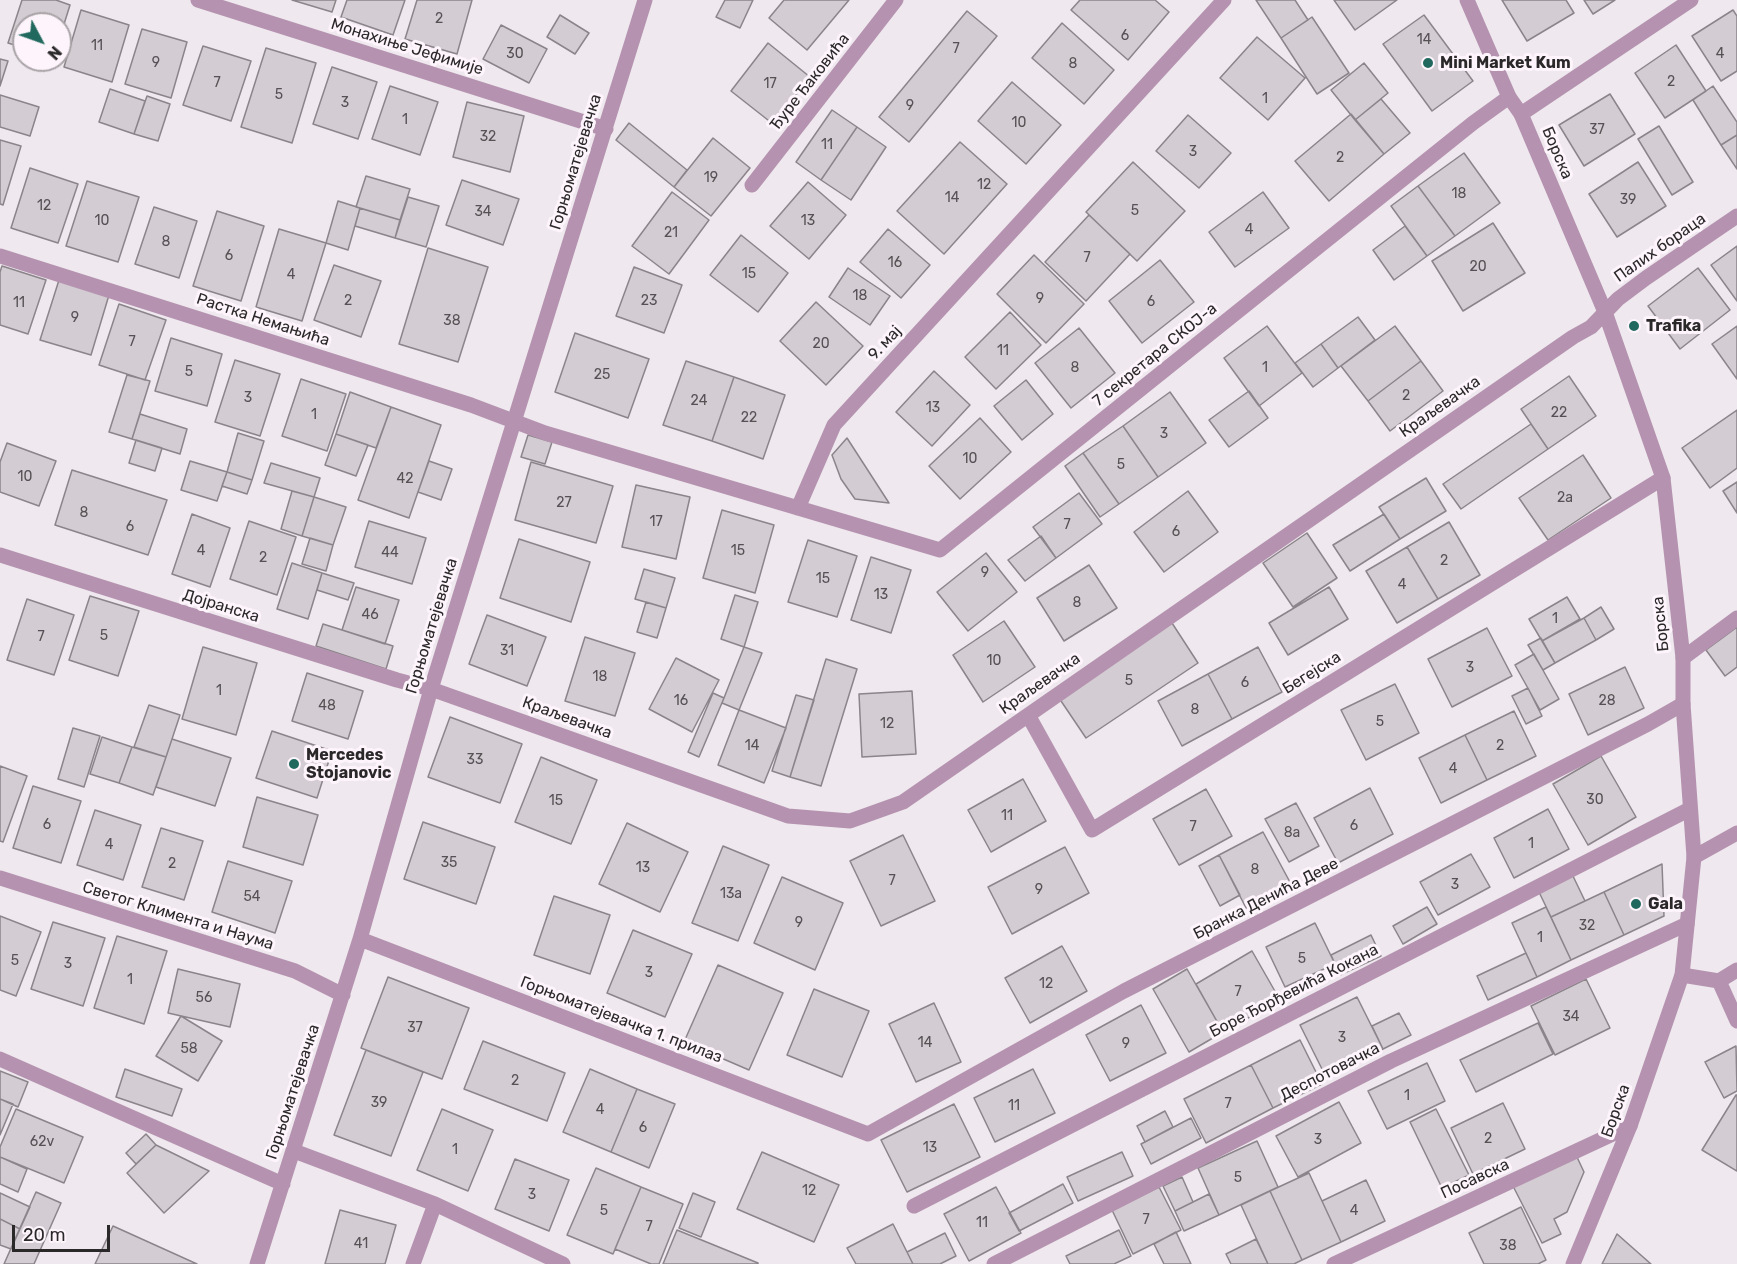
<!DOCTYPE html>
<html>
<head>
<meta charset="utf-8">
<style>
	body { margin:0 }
	#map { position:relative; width:1737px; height:1264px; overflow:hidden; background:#efe8ee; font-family:Rubik,sans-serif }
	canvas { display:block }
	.north { position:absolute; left:12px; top:12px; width:60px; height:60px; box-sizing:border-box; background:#fdf5fb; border:2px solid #a9a3a7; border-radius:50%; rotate:131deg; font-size:16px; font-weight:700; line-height:24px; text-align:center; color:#2b282a }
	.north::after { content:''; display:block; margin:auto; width:21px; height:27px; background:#21695e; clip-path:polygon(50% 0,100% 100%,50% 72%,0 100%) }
	.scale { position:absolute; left:12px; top:1225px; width:98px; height:27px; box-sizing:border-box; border:3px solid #2b282a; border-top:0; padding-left:8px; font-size:18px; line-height:21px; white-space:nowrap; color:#2b282a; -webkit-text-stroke:4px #fdf5fb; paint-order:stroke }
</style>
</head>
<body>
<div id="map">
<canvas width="1737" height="1264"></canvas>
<div class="north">N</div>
<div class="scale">20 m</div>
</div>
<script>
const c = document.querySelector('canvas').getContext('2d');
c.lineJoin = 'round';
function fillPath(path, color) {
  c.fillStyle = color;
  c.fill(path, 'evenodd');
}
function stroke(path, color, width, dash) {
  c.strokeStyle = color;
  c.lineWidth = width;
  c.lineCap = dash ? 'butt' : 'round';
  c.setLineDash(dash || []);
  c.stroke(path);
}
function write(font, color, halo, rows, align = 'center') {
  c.font = font + ' Rubik,sans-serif';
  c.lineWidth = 6;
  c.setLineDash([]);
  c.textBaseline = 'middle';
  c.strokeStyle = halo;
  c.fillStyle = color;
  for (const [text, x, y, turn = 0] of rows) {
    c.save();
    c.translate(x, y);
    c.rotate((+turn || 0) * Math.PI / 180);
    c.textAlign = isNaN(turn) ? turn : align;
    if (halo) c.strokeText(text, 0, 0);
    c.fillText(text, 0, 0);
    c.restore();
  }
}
const building = new Path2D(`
	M22,0H56L70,5L60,37V24H24V48L8,43Z
	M292,0H336L332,12Z
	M347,0H405L393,35L341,17Z
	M417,0H472L457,54L405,39Z
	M725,0H753L740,28L716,17Z
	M784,0H849L807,50L769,18Z
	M1080,0H1155L1169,12L1128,60L1071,10Z
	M1256,0H1295L1308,20L1281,38Z
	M1334,0H1397L1355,30Z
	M1502,0H1566L1574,13L1527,41Z
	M1584,0H1615L1593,14Z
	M81,10L129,25L112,82L64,67Z
	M1733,10L1737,16V71L1721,81L1692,36Z
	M967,11L997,36L909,142L879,117Z
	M560,15L589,33L575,54L547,37Z
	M1424,15L1473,81L1432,111L1383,44Z
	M1312,17L1349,73L1317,94L1281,38Z
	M1062,23L1114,70L1084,104L1032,58Z
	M501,25L547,49L529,83L483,59Z
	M142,29L187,42L171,98L125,84Z
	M1257,37L1305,78L1268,120L1220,78Z
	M768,43L810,77L773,124L731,91Z
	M1676,45L1706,91L1665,118L1635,73Z
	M203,46L251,61L231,121L183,105Z
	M266,48L316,63L292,143L241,127Z
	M0,59L8,61L0,86Z
	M1364,63L1388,93L1355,120L1331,90Z
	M332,67L377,82L358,139L313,124Z
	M1012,82L1061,125L1026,164L978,121Z
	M390,86L438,102L420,155L372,139Z
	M1713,86L1737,122V135L1721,145L1693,100Z
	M110,89L145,101L134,134L99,122Z
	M1610,94L1635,134L1584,166L1559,125Z
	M0,95L39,107L30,136L0,127Z
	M147,96L170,104L158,141L134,134Z
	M1381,99L1410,133L1384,154L1355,120Z
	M467,102L524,116L510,172L453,157Z
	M832,110L857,127L821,180L796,162Z
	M1351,114L1384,154L1329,201L1295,161Z
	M1188,115L1231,153L1199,188L1156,151Z
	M629,123L687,170L674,187L616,140Z
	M1659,126L1693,182L1672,195L1638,139Z
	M857,127L886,147L851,200L821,180Z
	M1737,135V169L1721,145Z
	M713,138L750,168L711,216L674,187Z
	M0,140L21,146L3,205L0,204Z
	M960,142L1007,184L944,254L897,211Z
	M1464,153L1500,203L1455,236L1418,186Z
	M1133,162L1185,211L1137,261L1086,212Z
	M1638,162L1666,206L1617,237L1589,194Z
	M30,168L78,184L58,243L11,228Z
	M366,176L410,189L400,220L356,207Z
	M462,180L519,199L503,245L446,225Z
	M87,181L139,197L118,262L66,246Z
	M808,182L846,215L809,259L770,226Z
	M1418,186L1455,236L1427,256L1391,206Z
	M672,192L709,220L669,274L632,246Z
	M1263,192L1289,228L1235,267L1209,232Z
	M408,197L439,206L426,247L395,238Z
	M338,201L360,208L348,250L326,243Z
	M154,207L197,221L179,278L135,264Z
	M360,208L400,220L395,238L355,226Z
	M217,211L264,226L241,301L193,286Z
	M1089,215L1130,254L1086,301L1045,262Z
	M1493,223L1525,273L1463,311L1432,261Z
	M1405,226L1427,256L1394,280L1373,250Z
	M279,229L326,243L302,321L256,307Z
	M888,229L930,265L901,298L860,262Z
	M741,235L788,273L758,312L710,275Z
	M1737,246V301L1711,265Z
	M428,248L488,267L458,362L399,344Z
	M1034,255L1084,304L1046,343L997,294Z
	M1160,260L1194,302L1142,343L1109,301Z
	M334,265L381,281L361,337L314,320Z
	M2,266L46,280L28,334L0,325V272Z
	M634,267L682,285L664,333L616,316Z
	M848,268L890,296L870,325L829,297Z
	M1698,268L1730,310L1680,349L1648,306Z
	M59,280L109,295L91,355L40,340Z
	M816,302L863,346L826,385L780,341Z
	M119,304L166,320L145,380L99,365Z
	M1010,312L1041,345L996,389L965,357Z
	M1358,317L1375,340L1338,368L1321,344Z
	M1267,326L1302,373L1259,406L1224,358Z
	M1395,326L1421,361L1368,401L1341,366Z
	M1737,326V379L1712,344Z
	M1079,328L1115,373L1071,408L1035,363Z
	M575,333L649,359L628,418L555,392Z
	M171,338L222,354L207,406L155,391Z
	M1321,344L1338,368L1313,387L1295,363Z
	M235,360L280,374L260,436L215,422Z
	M686,361L734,377L712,441L663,425Z
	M1421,361L1443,391L1390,431L1368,401Z
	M934,371L970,405L932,446L896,412Z
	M127,375L150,381L132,439L109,432Z
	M1569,376L1596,416L1548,449L1521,409Z
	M734,377L785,395L763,459L712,441Z
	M301,379L346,394L327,451L282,436Z
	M1026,380L1053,414L1022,440L994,406Z
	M1249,391L1268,418L1229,447L1209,420Z
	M350,392L391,407L376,448L336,434Z
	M1170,392L1206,443L1158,477L1123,426Z
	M391,407L441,425L409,518L358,500Z
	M1737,410V468L1710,488L1682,448Z
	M140,414L187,429L180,454L132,439Z
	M980,418L1011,452L960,499L929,466Z
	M1531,424L1548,449L1461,509L1443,484Z
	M1123,426L1158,477L1119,504L1083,453Z
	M238,433L264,441L252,480L227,472Z
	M336,434L368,445L356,476L325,465Z
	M528,435L552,442L545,464L521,457Z
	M847,438L889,503L855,499L841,479L832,455Z
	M136,440L162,448L155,471L129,463Z
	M7,443L56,461L39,506L0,492V462Z
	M1083,453L1119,504L1100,517L1065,466Z
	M1583,455L1611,498L1548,540L1519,498Z
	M190,461L227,472L217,501L181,490Z
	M429,461L452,469L441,500L418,492Z
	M531,462L613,486L596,543L515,520Z
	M271,463L320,478L314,497L264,483Z
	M72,470L167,500L148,555L55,525Z
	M227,472L252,480L247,494L222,486Z
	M1426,478L1446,511L1400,539L1379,507Z
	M1737,482V513L1723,491Z
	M636,485L690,497L676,559L622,547Z
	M292,491L314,497L302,536L281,529Z
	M1188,491L1218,532L1164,572L1134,532Z
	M1079,493L1102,524L1056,558L1033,527Z
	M314,497L346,507L333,545L302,536Z
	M722,510L774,525L755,593L703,578Z
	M192,514L230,528L210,587L172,574Z
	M1384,514L1400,539L1350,571L1333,545Z
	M249,521L296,537L277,595L230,579Z
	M369,521L426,538L412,584L355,567Z
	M1449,522L1480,575L1438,599L1407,547Z
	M1307,533L1337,578L1293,607L1263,563Z
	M1041,536L1056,558L1025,581L1008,560Z
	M310,538L333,545L326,571L302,564Z
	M519,539L590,562L571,622L500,598Z
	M808,540L857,556L837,617L788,602Z
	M1407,547L1438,599L1397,623L1366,571Z
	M986,553L1017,592L968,631L937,592Z
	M871,557L911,570L891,633L851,620Z
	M292,563L322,573L308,619L277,609Z
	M1089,565L1117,608L1064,641L1037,598Z
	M644,569L675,578L666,608L635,599Z
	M322,573L354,583L348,600L317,590Z
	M356,587L399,600L385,644L342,630Z
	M1329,587L1348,619L1288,655L1269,623Z
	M735,595L758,602L744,647L721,639Z
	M90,596L139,611L118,676L69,660Z
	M1567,597L1580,619L1542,641L1529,619Z
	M27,599L74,615L54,675L7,660Z
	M646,602L666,608L657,638L637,632Z
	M1601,607L1614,629L1596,640L1584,618Z
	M487,615L546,637L527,686L469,664Z
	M1584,618L1596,640L1555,663L1542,641Z
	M1004,621L1035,667L983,702L953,655Z
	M1172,623L1198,663L1086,738L1059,698Z
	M323,624L393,646L386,669L316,646Z
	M1737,627V667L1725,676L1706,650Z
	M1487,628L1512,676L1452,707L1428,659Z
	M585,637L635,653L615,716L565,701Z
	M1541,638L1555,663L1543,670L1528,645Z
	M203,647L257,663L236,735L182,719Z
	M744,647L762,653L739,710L722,703Z
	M1258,647L1282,692L1232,719L1208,674Z
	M1534,654L1559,699L1540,710L1515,665Z
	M676,658L719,680L692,732L649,709Z
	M826,659L857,669L821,786L790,777Z
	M1625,667L1644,708L1588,735L1569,694Z
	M307,673L363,691L348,739L292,721Z
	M1208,674L1232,719L1182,746L1158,701Z
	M1395,684L1419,733L1366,760L1341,710Z
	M1528,688L1542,716L1526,724L1512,696Z
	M912,691L916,754L862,757L859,694Z
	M713,693L724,698L699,757L688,752Z
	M796,695L814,700L790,777L772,771Z
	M149,705L180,715L166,757L134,747Z
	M739,710L786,728L764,783L718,765Z
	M1514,711L1536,756L1487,780L1465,735Z
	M450,717L522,744L500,803L428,777Z
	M73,728L100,736L84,787L58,779Z
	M272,731L332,751L317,798L256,778Z
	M1465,735L1487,780L1441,803L1419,758Z
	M102,737L132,747L119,783L90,774Z
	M172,739L231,758L215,806L156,787Z
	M132,747L166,757L153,795L119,783Z
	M1601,756L1636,817L1588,845L1553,784Z
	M541,757L597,780L571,844L515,822Z
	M0,766L27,776L3,842L0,841Z
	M1023,779L1046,821L991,852L968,810Z
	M33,786L81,801L61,863L13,848Z
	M1370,788L1393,834L1338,863L1314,818Z
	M1206,789L1232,836L1179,865L1153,819Z
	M257,797L318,815L303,865L243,847Z
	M1296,803L1319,846L1289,862L1265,819Z
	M1548,809L1569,849L1514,878L1494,838Z
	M95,810L141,825L123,880L77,865Z
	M423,822L495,847L476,904L404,879Z
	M627,823L688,852L660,912L599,884Z
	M161,828L203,841L184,900L142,887Z
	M1263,832L1291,884L1246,908L1219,855Z
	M903,835L935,901L881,926L850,861Z
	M723,846L769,865L738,941L692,923Z
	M1065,847L1089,893L1012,934L988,887Z
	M1471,854L1490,887L1438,915L1420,882Z
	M1219,855L1240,895L1220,906L1199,866Z
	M228,861L292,881L275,933L212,912Z
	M1662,864L1664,916L1624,935L1604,892Z
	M1572,874L1585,901L1551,917L1538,890Z
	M782,877L843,903L815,970L754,943Z
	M1604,892L1624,935L1571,960L1551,917Z
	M554,896L610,915L590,974L534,955Z
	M1427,907L1437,924L1403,944L1393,926Z
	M1546,907L1571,960L1537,977L1512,923Z
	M0,916L41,932L16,996L0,990Z
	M53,922L105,938L83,1006L31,989Z
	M1315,923L1335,964L1285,987L1266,947Z
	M633,930L692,954L665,1017L607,993Z
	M1371,935L1381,956L1340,975L1331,955Z
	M117,936L167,951L144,1024L94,1008Z
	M1062,946L1087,991L1030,1023L1005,978Z
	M1252,951L1280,1000L1223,1032L1196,984Z
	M1526,953L1537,977L1488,1000L1477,976Z
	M718,965L783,993L749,1070L684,1042Z
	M178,969L240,984L230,1027L168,1013Z
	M1187,969L1223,1032L1189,1052L1153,989Z
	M388,977L469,1008L442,1079L361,1048Z
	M1586,979L1610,1028L1555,1055L1531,1006Z
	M814,989L869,1011L842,1077L787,1055Z
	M1357,997L1383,1049L1326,1077L1300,1025Z
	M934,1003L961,1062L916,1082L889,1024Z
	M1141,1005L1166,1053L1110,1081L1086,1035Z
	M1399,1013L1411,1035L1383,1049L1372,1026Z
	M181,1016L222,1041L198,1081L156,1056Z
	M1538,1023L1553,1054L1476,1092L1460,1060Z
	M1300,1040L1322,1084L1273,1108L1251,1065Z
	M483,1041L565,1073L547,1121L464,1089Z
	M1736,1046L1737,1091L1724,1098L1705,1062Z
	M366,1050L423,1072L391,1156L334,1135Z
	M1427,1063L1445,1101L1387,1129L1368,1091Z
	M1251,1065L1273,1108L1206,1143L1184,1099Z
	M125,1069L182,1089L172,1116L116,1097Z
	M590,1069L637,1089L611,1152L563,1132Z
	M1033,1069L1055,1113L995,1142L974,1098Z
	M0,1071L28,1082L18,1107L0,1099Z
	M637,1089L675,1104L649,1168L611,1152Z
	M1736,1095H1737V1171L1702,1150Z
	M0,1099L13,1104L0,1135Z
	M1339,1102L1361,1143L1298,1177L1276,1136Z
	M1503,1103L1525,1149L1473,1174L1451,1128Z
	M954,1104L980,1157L907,1192L881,1140Z
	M16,1109L83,1137L64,1183L0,1157V1147Z
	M442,1109L493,1130L468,1191L417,1170Z
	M1436,1109L1469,1175L1442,1188L1410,1122Z
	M1165,1111L1173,1127L1145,1142L1137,1126Z
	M1191,1118L1201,1138L1151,1164L1141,1144Z
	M146,1134L156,1145L136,1164L126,1153Z
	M1257,1141L1278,1187L1219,1215L1198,1168Z
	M156,1145L209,1171L164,1213L127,1173Z
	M762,1152L839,1185L814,1242L737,1209Z
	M1122,1152L1133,1176L1078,1201L1067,1177Z
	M1576,1155L1584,1172L1567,1212L1554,1219L1561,1234L1542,1243L1513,1186Z
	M0,1157L27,1169L18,1192L0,1184Z
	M515,1159L569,1180L549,1231L495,1209Z
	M596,1168L641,1187L613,1254L567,1235Z
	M1309,1173L1341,1242L1302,1260L1270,1191Z
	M1182,1177L1193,1202L1175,1211L1163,1186Z
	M1366,1180L1385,1221L1341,1242L1322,1201Z
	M1063,1184L1073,1203L1019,1231L1009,1213Z
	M641,1187L683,1204L659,1264H651L615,1249Z
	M996,1187L1021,1233L969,1261L944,1214Z
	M1159,1187L1181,1230L1133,1254L1112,1210Z
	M1270,1191L1302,1260L1294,1264H1268L1241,1205Z
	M36,1192L61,1203L34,1264H4Z
	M0,1193L30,1207L20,1229L0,1219Z
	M693,1193L715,1202L701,1237L679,1228Z
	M1209,1194L1219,1215L1184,1231L1175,1211Z
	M1521,1207L1546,1260L1538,1264H1484L1469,1233Z
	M340,1210L396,1225L385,1264H325Z
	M0,1219L20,1229L11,1249L0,1245Z
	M893,1224L913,1264H856L847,1248Z
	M113,1226L197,1264H95Z
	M677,1230L758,1263V1264H663Z
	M1119,1230L1131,1256L1114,1264H1070L1066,1256Z
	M1176,1232L1191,1264H1164L1154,1244Z
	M945,1233L956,1256L940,1264H913L907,1252Z
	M1617,1234L1651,1264H1602Z
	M1256,1239L1268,1264H1231L1226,1254Z`);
fillPath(building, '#d3ccd2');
stroke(building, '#8b848a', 1.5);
stroke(new Path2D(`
	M198,0L606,129
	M1521,114L1691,0
	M752,185L896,0
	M0,256L471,405L545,433L940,550L1473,123L1509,97
	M798,508L834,425L1224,0
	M0,555L397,680L431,689L788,816L850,821L903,802L1573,337L1591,327L1618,299L1646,278L1737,216
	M1683,658L1737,618
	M1028,715L1092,830L1663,478
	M1694,857L1737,833
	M0,878L295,971L343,995
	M360,939L868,1134L1124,991L1648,724L1683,704
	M1682,975L1719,981L1737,1021
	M1719,981L1737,970
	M0,1059L283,1184
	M294,1151L435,1204L563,1264
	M914,1206L1690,809
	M257,1264L360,939L431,689L645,0
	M413,1264L435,1204
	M994,1264L1391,1061L1687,924
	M1334,1264L1630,1126`), '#b593b0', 15);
stroke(new Path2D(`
	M1467,0L1509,97L1521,114L1605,312L1663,478L1683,658V704L1694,857L1682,975L1630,1126L1573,1264`), '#b593b0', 15);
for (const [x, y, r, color] of [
	[1428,63,6,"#21695e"],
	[1634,326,6,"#21695e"],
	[294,764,6,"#21695e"],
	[1636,904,6,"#21695e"]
]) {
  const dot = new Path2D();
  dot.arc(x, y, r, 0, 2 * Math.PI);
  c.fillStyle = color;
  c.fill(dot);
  stroke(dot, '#fdf5fb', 2);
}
write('14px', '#555154', null, [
	["2",439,19],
	["6",1125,36],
	["14",1424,40],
	["11",97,46],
	["7",956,49],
	["30",515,54],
	["4",1720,54],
	["9",156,63],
	["8",1073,64],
	["2",1671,82],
	["7",217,83],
	["17",770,84],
	["5",279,95],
	["1",1265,99],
	["3",345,103],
	["9",910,106],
	["1",405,120],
	["10",1019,123],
	["37",1597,130],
	["32",488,137],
	["11",827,145],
	["3",1193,152],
	["2",1340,158],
	["19",711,178],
	["12",984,185],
	["18",1459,194],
	["14",952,198],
	["39",1628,200],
	["12",44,206],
	["5",1135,211],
	["34",483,212],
	["10",102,221],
	["13",808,221],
	["4",1249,230],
	["21",671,233],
	["8",166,242],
	["6",229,256],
	["7",1087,258],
	["16",895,263],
	["20",1478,267],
	["15",749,274],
	["4",291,275],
	["18",860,296],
	["9",1040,299],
	["2",348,301],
	["23",649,301],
	["6",1151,302],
	["11",19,303],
	["9",75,318],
	["38",452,321],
	["7",132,342],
	["20",821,344],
	["11",1003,351],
	["8",1075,368],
	["1",1265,368],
	["5",189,372],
	["25",602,375],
	["2",1406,396],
	["3",248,398],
	["24",699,401],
	["13",933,408],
	["22",1559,413],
	["1",314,415],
	["22",749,418],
	["3",1164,434],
	["10",970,459],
	["5",1121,465],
	["10",25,477],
	["42",405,479],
	["2a",1565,498],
	["27",564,503],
	["8",84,513],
	["17",656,522],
	["7",1067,525],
	["6",130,527],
	["6",1176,532],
	["4",201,551],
	["15",738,551],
	["44",390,553],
	["2",263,558],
	["2",1444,561],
	["9",985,573],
	["15",823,579],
	["4",1402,585],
	["13",881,595],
	["8",1077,603],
	["46",370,615],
	["1",1555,619],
	["5",104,636],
	["7",41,637],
	["31",507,651],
	["10",994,661],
	["3",1470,668],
	["18",600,677],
	["5",1129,681],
	["6",1245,683],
	["1",219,691],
	["16",681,701],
	["28",1607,701],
	["48",327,706],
	["8",1195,710],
	["5",1380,722],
	["12",887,724],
	["14",752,746],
	["2",1500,746],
	["33",475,760],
	["4",1453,769],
	["30",1595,800],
	["15",556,801],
	["11",1007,816],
	["6",47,825],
	["6",1354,826],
	["7",1193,827],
	["8a",1292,833],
	["1",1531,844],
	["4",109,845],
	["35",449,863],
	["2",172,864],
	["13",643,868],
	["8",1255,870],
	["7",892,881],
	["3",1455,885],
	["9",1039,890],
	["13a",731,894],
	["54",252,897],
	["9",799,923],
	["32",1587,926],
	["1",1540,938],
	["5",1302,959],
	["5",15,961],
	["3",68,964],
	["3",649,973],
	["1",130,980],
	["12",1046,984],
	["7",1238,992],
	["56",204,998],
	["34",1571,1017],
	["37",415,1028],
	["3",1342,1038],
	["14",925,1043],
	["9",1126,1044],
	["58",189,1049],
	["2",515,1081],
	["1",1407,1096],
	["39",379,1103],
	["7",1228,1104],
	["11",1014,1106],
	["4",600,1110],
	["6",643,1128],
	["2",1488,1139],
	["3",1318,1140],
	["62v",42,1142],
	["13",930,1148],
	["1",455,1150],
	["5",1238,1178],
	["12",809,1191],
	["3",532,1195],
	["5",604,1211],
	["4",1354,1211],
	["7",1146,1220],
	["11",982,1223],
	["7",649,1227],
	["41",361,1244],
	["38",1508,1246]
]);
write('16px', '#2b282a', '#fdf5fb', [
	["Монахиње Јефимије",407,47,17],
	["Ђуре Ђаковића",810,82,-52],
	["Борска",1557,153,67],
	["Горњоматејевачка",576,162,-73],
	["Палих бораца",1660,248,-35],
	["Растка Немањића",263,320,18],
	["9. мај",885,343,-47],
	["7 секретара СКОЈ-а",1155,355,-39],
	["Краљевачка",1440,407,-35],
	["Дојранска",221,606,17],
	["Борска",1661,624,-96],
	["Горњоматејевачка",432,626,-73],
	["Бегејска",1312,673,-32],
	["Краљевачка",1040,684,-35],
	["Краљевачка",567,718,20],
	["Бранка Денића Деве",1266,899,-27],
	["Светог Климента и Наума",178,916,17],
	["Боре Ђорђевића Кокана",1294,991,-27],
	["Горњоматејевачка 1. прилаз",621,1020,21],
	["Деспотовачка",1330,1072,-27],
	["Горњоматејевачка",293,1092,-72],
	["Борска",1616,1111,-70],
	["Посавска",1475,1179,-25]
]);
write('bold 16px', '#2b282a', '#fdf5fb', [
	["Mini Market Kum",1440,63],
	["Trafika",1646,326],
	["Mercedes",306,755],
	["Stojanovic",306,773],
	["Gala",1648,904]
], 'left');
</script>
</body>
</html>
